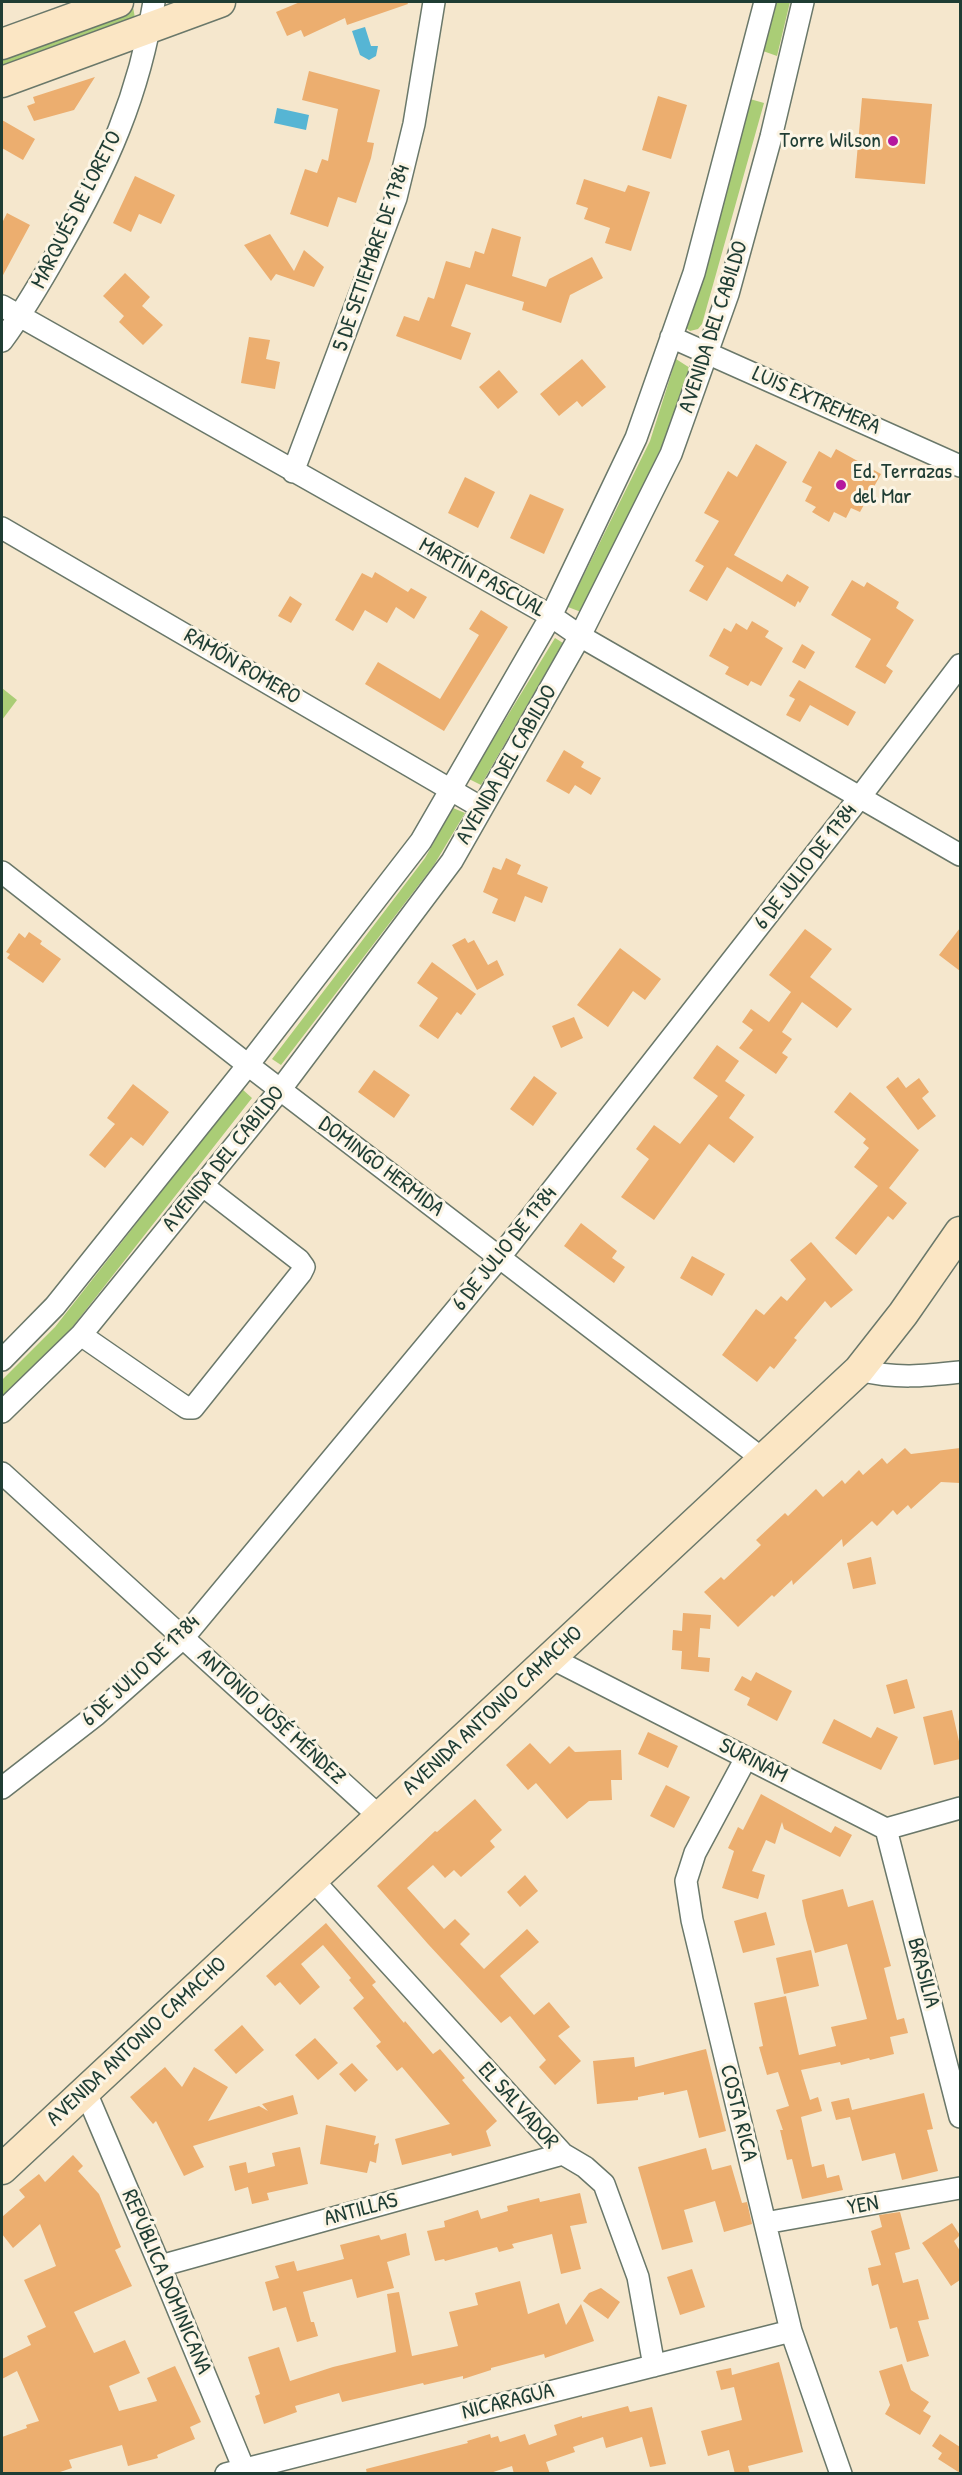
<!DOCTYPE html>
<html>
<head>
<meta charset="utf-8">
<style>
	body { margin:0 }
	#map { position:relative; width:962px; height:2475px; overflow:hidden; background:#f5e7cd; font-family:"Patrick Hand",sans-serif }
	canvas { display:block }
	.frame { position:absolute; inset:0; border:3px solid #1f3d34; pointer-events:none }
</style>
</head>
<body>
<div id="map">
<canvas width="962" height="2475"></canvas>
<div class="frame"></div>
</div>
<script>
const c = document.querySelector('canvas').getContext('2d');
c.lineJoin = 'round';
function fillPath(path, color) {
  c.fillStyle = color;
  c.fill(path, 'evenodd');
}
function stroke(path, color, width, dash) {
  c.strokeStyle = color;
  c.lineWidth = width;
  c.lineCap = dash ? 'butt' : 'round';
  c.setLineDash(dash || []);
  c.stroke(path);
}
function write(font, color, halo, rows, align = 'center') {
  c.font = font + ' "Patrick Hand",sans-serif';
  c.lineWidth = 6;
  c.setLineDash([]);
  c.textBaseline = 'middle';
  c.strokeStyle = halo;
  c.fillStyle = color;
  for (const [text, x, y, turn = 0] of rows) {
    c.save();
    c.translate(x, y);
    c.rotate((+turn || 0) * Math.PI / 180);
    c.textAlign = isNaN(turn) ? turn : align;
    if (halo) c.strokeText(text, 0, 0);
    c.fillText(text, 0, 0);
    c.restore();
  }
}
fillPath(new Path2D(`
	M774,2H790L777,56L763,51Z
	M133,7L135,18L2,67V55Z
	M750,99L764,103L702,324L698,329L690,331L686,328Z
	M676,359L690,368L661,448L581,612L568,607L650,441Z
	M555,638L563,643L481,785L469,779Z
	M2,688L17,700L2,720Z
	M453,808L465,813L434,865L281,1065L272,1059L425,858Z
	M242,1089L252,1098L63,1339L2,1397V1380L55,1327Z`), '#aacd76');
fillPath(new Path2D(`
	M365,27L371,46H378L376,56L369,60L360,55L352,31Z
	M277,108L309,115L306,130L274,123Z`), '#56b5d4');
fillPath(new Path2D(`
	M300,2H407L408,4L347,25L345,18L304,37L301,30L287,36L276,12Z
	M309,71L380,90L367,142L374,143L371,158L356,203L338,197L328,227L290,214L305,169L317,173L322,159L328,161L338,109L302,100Z
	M95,77L74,110L34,121L27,106L35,103L33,97Z
	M658,96L687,105L671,159L642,150Z
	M862,98L932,104L925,184L855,178Z
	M2,120L35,139L23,160L2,148Z
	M135,176L175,195L161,224L139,214L131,232L113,223Z
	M584,179L625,192L628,185L650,192L631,251L605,243L610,228L584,219L588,208L576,204Z
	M7,213L30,225L2,277V223Z
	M492,228L521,237L512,276L546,287L549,279L592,257L603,278L570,295L561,323L522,310L524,302L466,284L451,326L471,333L461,360L396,336L404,316L419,321L428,297L434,299L446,261L470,268L475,251L484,254Z
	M270,234L294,271L304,250L324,267L314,287L276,274L271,281L244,245Z
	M125,273L150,297L142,306L163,325L143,345L119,322L124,316L103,296Z
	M249,337L270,340L266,359L280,362L275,389L241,383Z
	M582,359L606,387L582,407L577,401L559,416L540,394Z
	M499,370L518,392L498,409L479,387Z
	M756,444L787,462L734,555L782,582L787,574L809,587L800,603L798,601L795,607L727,567L707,601L689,591L704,566L695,561L719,521L704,513L728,471L737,477Z
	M836,449L881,474L860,512L851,508L846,518L834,512L829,522L812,512L816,507L805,501L812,487L802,482L819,451L831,458Z
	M465,477L495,492L478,528L448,513Z
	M530,494L564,509L544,554L510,538Z
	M375,572L408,592L411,588L427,597L414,619L396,607L387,623L365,610L353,631L335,620L362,573L372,578Z
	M852,580L864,587L867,582L899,602L896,608L914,620L886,666L893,671L885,684L855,667L871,639L831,615Z
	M290,596L302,604L291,623L278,616Z
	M481,610L508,627L444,731L365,684L378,662L440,699L479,635L469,629Z
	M752,621L769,631L765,637L783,648L761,686L751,681L748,686L725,674L729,667L709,656L724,628L731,632L736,623L747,630Z
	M802,644L815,652L805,669L792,662Z
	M799,680L856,712L848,726L810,705L800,722L786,715L795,699L789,696Z
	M564,750L584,762L581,767L601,778L591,795L575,785L569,794L546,781Z
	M506,858L521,865L517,874L548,887L542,903L525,896L515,922L492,913L498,899L483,892L493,867L501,870Z
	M960,928V971L939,955Z
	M805,929L832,949L810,977L852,1009L837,1028L802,1002L782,1032L792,1039L782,1053L788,1057L776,1074L739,1048L753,1030L742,1022L751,1009L769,1022L791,992L769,975Z
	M29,932L42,941L40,944L61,959L43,983L7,958L10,954L6,952L19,933L25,938Z
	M465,938L468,943L474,940L488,965L497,960L504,975L477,990L452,945Z
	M620,948L661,979L645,1000L633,991L608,1027L577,1005Z
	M432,962L476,994L461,1015L457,1012L438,1039L419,1026L438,998L417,983Z
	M574,1017L583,1038L561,1048L552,1026Z
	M717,1045L739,1061L725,1081L745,1095L729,1118L754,1137L734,1163L709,1144L654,1220L621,1197L649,1159L636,1149L654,1125L680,1144L718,1096L693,1078Z
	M374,1070L410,1095L394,1118L358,1092Z
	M534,1076L557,1093L533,1126L510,1109Z
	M898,1077L906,1088L919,1078L929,1092L922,1098L936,1116L918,1130L886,1087Z
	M133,1084L169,1112L143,1146L131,1137L105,1168L89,1155L115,1124L107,1118Z
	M850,1092L919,1150L889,1188L907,1203L893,1220L888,1216L856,1255L835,1238L878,1186L854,1167L869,1148L863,1143L866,1139L834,1112Z
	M581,1223L617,1251L612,1258L625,1267L614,1283L564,1246Z
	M811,1242L853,1290L831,1308L825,1301L794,1338L797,1340L774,1369L770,1366L757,1382L722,1355L756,1309L764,1315L781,1296L787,1301L806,1279L790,1260Z
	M692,1256L725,1274L712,1296L680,1278Z
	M905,1448L911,1454L960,1448V1483L941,1482L911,1509L908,1505L897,1515L893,1510L877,1526L872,1521L843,1547L842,1539L793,1585L792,1580L774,1597L772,1595L738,1627L704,1592L721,1577L724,1580L761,1545L756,1540L785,1513L788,1516L816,1489L823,1497L842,1480L845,1484L859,1470L863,1475L882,1458L887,1464Z
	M871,1557L876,1584L853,1589L847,1563Z
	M683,1613L711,1615L710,1629L700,1628L698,1657L710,1658L709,1672L681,1669L682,1651L672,1650L673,1630L682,1631Z
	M756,1672L792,1691L777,1721L747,1705L750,1698L734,1690L742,1676L751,1681Z
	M907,1679L915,1708L894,1714L886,1685Z
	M952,1710L960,1746V1759L934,1765L923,1717Z
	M834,1719L871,1738L877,1727L898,1737L881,1770L822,1743Z
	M648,1732L678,1746L668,1768L638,1754Z
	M530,1743L550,1764L569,1746L575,1752L621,1750L622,1780H611L612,1800L589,1801L567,1819L536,1783L528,1790L506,1765Z
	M666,1785L690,1797L674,1828L650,1816Z
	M761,1794L831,1833L835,1826L852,1835L840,1857L784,1829L782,1822L775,1844L766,1840L752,1871L765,1875L758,1899L722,1888L734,1851L728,1848L738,1827L743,1830Z
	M475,1799L502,1830L490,1841L495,1847L461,1877L454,1870L445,1878L433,1865L407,1888L444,1929L455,1919L470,1934L460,1944L484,1969L527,1929L539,1942L500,1976L534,2015L549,2002L570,2027L558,2036L581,2061L555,2085L539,2067L546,2060L510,2016L501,2023L428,1944L377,1886L435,1831L437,1832Z
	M525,1875L538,1891L520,1907L507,1892Z
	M843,1889L848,1907L873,1900L891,1966L884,1968L897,2020L904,2018L908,2033L890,2037L894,2054L870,2060L869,2058L841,2065L840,2062L801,2070L810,2100L818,2097L822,2111L801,2117L812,2167L824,2164L827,2178L839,2175L843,2190L802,2199L792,2159L787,2160L780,2130H783L776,2110L789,2106L778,2072L767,2075L759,2047L763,2046L754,2003L786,1996L799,2055L836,2046L831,2027L867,2019L847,1944L815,1953L805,1916L802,1900Z
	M766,1912L775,1945L743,1953L734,1921Z
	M326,1923L376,1982L372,1985L404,2023L405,2021L433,2054L440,2049L465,2078L462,2080L497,2121L486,2131L491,2146L452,2156L451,2153L402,2165L395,2139L450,2124L402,2067L397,2071L376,2046L381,2042L353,2008L364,1998L349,1980L351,1978L323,1945L301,1964L320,1987L300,2005L280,1982L275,1986L266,1976Z
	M811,1950L819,1986L784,1994L776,1958Z
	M242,2025L264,2050L236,2074L214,2050Z
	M315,2038L338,2063L318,2080L295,2055Z
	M706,2049L726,2131L699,2138L687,2090L664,2095V2092L638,2097V2100L597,2104L593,2061L634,2057L635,2067Z
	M352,2063L368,2080L355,2092L339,2074Z
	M165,2067L182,2087L194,2067L228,2087L208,2121L259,2106L268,2111L262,2104L293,2095L298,2114L193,2146L204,2167L184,2176L156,2121L153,2124L130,2097Z
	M924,2093L933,2129L927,2130L938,2171L902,2180L895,2153L862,2161L850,2117L836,2120L831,2102L849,2098L852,2110Z
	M326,2125L376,2136L374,2145L379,2143L376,2163L370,2161L367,2173L320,2164Z
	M300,2147L308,2184L267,2193L269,2200L252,2204L248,2187L235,2191L229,2166L246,2162L248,2173L275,2166L272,2153Z
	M706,2148L712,2170L731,2165L742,2203L747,2202L752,2224L724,2232L715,2201L684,2210L693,2242L662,2250L638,2167Z
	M73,2155L83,2166L78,2171L99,2194L121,2247L115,2250L132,2286L74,2312L94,2353L125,2340L140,2373L109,2386L119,2411L157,2401L147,2378L175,2366L201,2422L190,2427L195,2439L157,2455L158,2458L128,2466L122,2445L69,2460L72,2468L54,2474H2V2437L27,2428L26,2425L39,2421L17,2371L2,2379V2359L31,2345L27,2336L46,2327L24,2280L56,2266L40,2224L13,2248L2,2234V2217L25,2197L19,2190L39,2174L45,2182Z
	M580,2193L587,2223L570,2226L581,2269L561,2274L552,2234L512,2244L514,2248L499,2252L497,2247L445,2261L444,2259L435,2261L427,2231L445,2227L444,2221L478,2210L481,2219L508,2211L507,2206L539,2198L540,2202Z
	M900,2212L910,2249L895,2253L903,2283L918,2279L929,2319L918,2321L929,2356L907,2362L897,2327L890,2329L878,2284L872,2286L868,2268L881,2265L871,2231L882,2227L879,2215Z
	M952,2223L960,2235L954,2241L960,2251V2280L951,2286L922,2243Z
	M406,2233L410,2255L387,2262L394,2288L357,2298L352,2279L303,2292L311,2322H314L318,2336L297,2342L286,2307L273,2311L265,2282L279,2278L275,2266L294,2261L297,2271L344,2259L340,2245L379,2235L381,2240Z
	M692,2269L705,2307L680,2315L667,2277Z
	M520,2281L528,2314L559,2303L566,2325L581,2304L594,2341L545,2358L544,2354L491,2368V2370L463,2379V2376L424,2385L423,2383L342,2402L339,2393L295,2406L297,2412L264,2424L255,2396L260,2394L248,2357L279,2347L290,2381L333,2367L396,2352L387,2294L399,2292L412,2356L458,2346L449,2312L478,2305L475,2293Z
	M601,2288L620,2302L608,2319L583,2301L589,2293Z
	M779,2362L803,2452L748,2466L750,2474H735L729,2450L708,2456L701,2431L742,2420L734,2387L721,2390L716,2371L731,2368L732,2375Z
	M902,2364L911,2390L929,2402L923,2411L931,2416L920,2435L885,2414L890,2405L879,2371Z
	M628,2406L630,2412L652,2407L666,2464L650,2467L642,2437L606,2448L603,2437L573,2447L575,2452L546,2462L550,2474H514L512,2466L487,2474H367L366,2469L468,2443L467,2441L490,2434L491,2438L498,2436L500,2442L525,2434L529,2445L557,2435L554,2425L582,2416V2418Z
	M940,2434L960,2447V2473L938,2459L942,2453L932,2446Z`), '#ecae6f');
const street = new Path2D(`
	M2,306L551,616L580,636L960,855
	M671,337L960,466
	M2,341C24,311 42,280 60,248C107,167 139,95 154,2
	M293,472L396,198L414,124L434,2
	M2,528L482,808
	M2,872L248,1065L764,1460
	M81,1335L178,1402L187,1408H193L301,1273L304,1267L299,1260L202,1185
	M2,1360L55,1306L248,1065L421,841L551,616L636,438L694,273L765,2
	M859,1370C896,1379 924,1376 960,1372
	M2,1412L81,1335L280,1090L452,861L580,636L671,454L728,294L771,137L803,2
	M2,1473L380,1817
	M551,1658L886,1829L960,1808
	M746,1758L695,1853L686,1881L692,1920L791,2331L841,2474
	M2,1788L96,1715L183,1638L499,1258L860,797L960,665
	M886,1829L960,2117
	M312,1879L563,2154L585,2167L604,2184L638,2277L654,2366
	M85,2090L160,2266L246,2474
	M765,2223L960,2188
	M160,2266L563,2154
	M226,2474L791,2331`);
const secondary = new Path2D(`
	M2,44L118,2
	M2,82L220,2
	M2,2169L859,1370L903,1314L960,1232`);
stroke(street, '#6a786a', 24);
stroke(secondary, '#6a786a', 33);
stroke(street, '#fff', 21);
stroke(secondary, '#fbe6c4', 30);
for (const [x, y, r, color] of [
	[893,141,6,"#b5179e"],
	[841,485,6,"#b5179e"]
]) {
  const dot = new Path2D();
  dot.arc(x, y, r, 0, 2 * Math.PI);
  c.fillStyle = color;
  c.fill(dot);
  stroke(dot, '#fcf5e5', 2);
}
write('22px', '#1f3d34', '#fcf5e5', [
	["Torre Wilson",881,141],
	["Ed. Terrazas",853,472,"left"],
	["del Mar",853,497,"left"]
], 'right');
write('22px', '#1f3d34', '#fcf5e5', [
	["MARQUÉS DE LORETO",77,210,-63],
	["5 DE SETIEMBRE DE 1784",372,258,-71],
	["AVENIDA DEL CABILDO",714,327,-72],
	["LUIS EXTREMERA",816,401,24],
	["MARTÍN PASCUAL",482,578,29],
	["RAMÓN ROMERO",242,667,30],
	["AVENIDA DEL CABILDO",507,765,-60],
	["6 DE JULIO DE 1784",806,867,-52],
	["AVENIDA DEL CABILDO",224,1159,-51],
	["DOMINGO HERMIDA",381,1167,37],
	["6 DE JULIO DE 1784",505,1249,-51],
	["6 DE JULIO DE 1784",141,1671,-43],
	["AVENIDA ANTONIO CAMACHO",493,1711,-43],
	["ANTONIO JOSÉ MÉNDEZ",271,1717,42],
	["SURINAM",753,1761,27],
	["BRASILIA",923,1973,75],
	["AVENIDA ANTONIO CAMACHO",137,2042,-43],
	["EL SALVADOR",518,2106,48],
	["COSTA RICA",738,2113,76],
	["YEN",863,2206,-10],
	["ANTILLAS",361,2210,-15],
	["REPÚBLICA DOMINICANA",166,2282,67],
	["NICARAGUA",508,2402,-14]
]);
</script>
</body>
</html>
